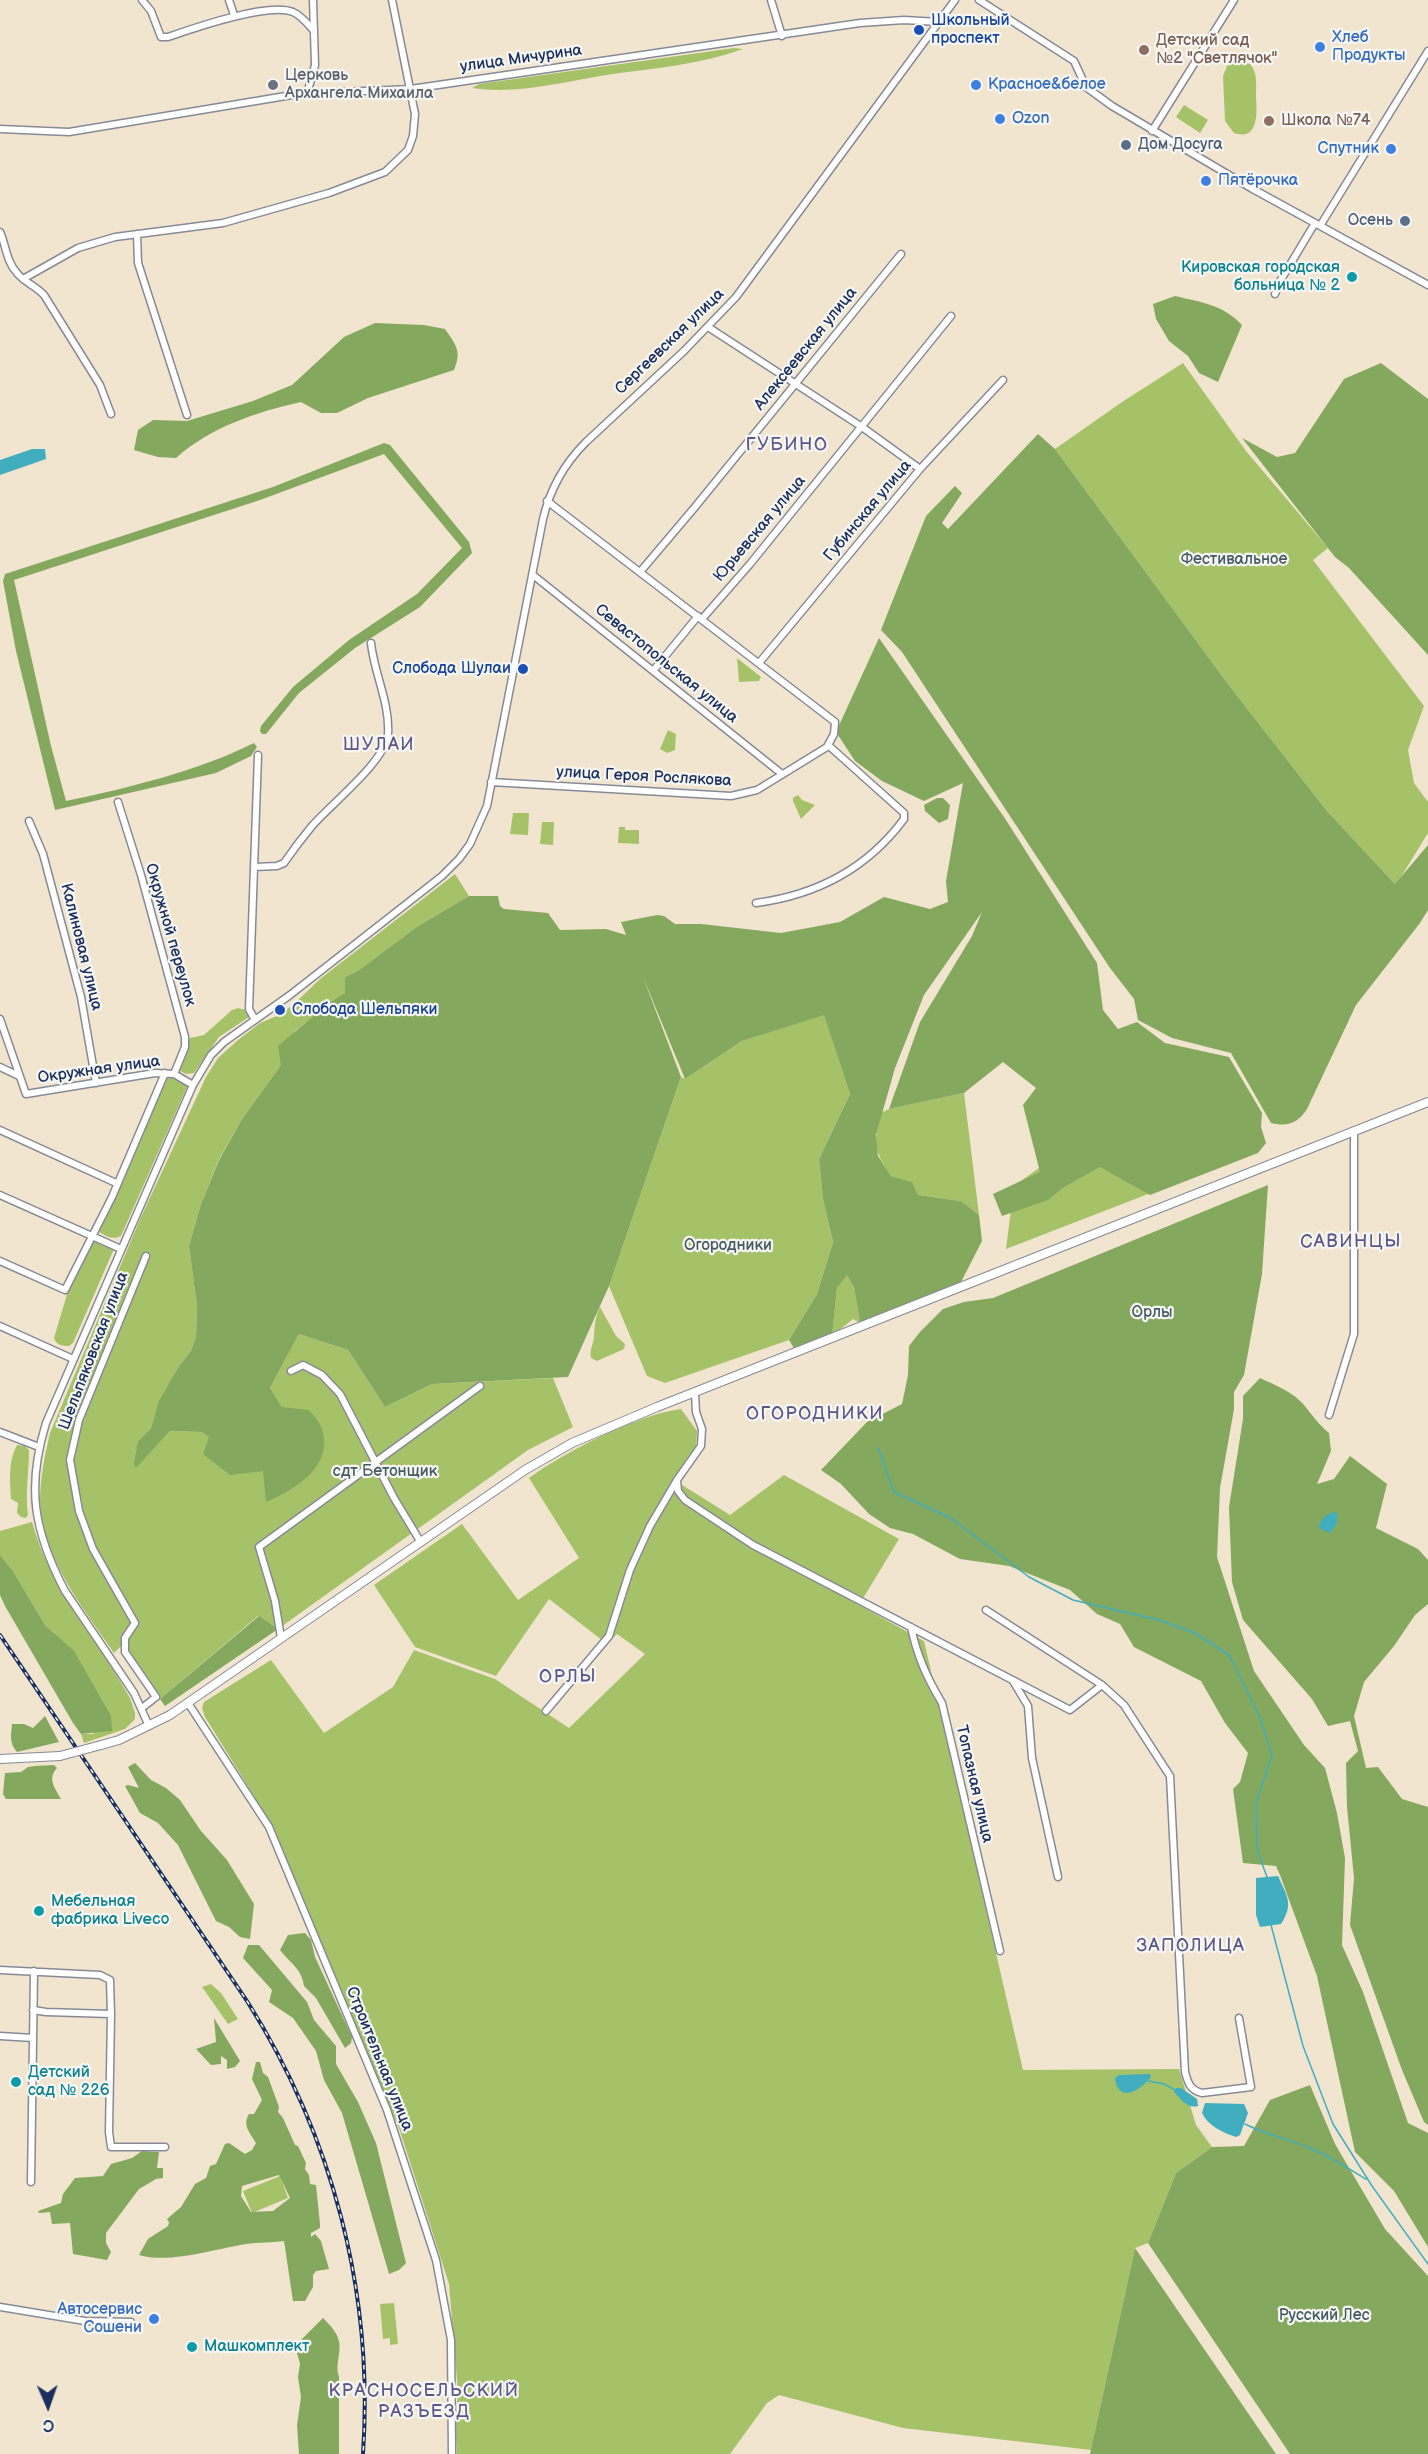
<!DOCTYPE html>
<html>
<head>
<meta charset="utf-8">
<style>
	body { margin:0 }
	#map { position:relative; width:1428px; height:2454px; overflow:hidden; background:#f2e5cf; font-family:"Balsamiq Sans",sans-serif }
	canvas { display:block }
	.north { position:absolute; left:18px; top:2376px; width:60px; height:60px; -webkit-text-stroke:4px #f6f6f2; paint-order:stroke; rotate:178deg; font-size:16px; font-weight:700; line-height:24px; text-align:center; color:#1b2f5e }
	.north::after { content:''; display:block; margin:auto; width:21px; height:27px; background:#1b2f5e; clip-path:polygon(50% 0,100% 100%,50% 72%,0 100%) }
</style>
</head>
<body>
<div id="map">
<canvas width="1428" height="2454"></canvas>
<div class="north">С</div>
</div>
<script>
const c = document.querySelector('canvas').getContext('2d');
c.lineJoin = 'round';
function fillPath(path, color) {
  c.fillStyle = color;
  c.fill(path, 'evenodd');
}
function stroke(path, color, width, dash) {
  c.strokeStyle = color;
  c.lineWidth = width;
  c.lineCap = dash ? 'butt' : 'round';
  c.setLineDash(dash || []);
  c.stroke(path);
}
function write(font, color, halo, rows, align = 'center') {
  c.font = font + ' "Balsamiq Sans",sans-serif';
  c.lineWidth = 4.5;
  c.setLineDash([]);
  c.textBaseline = 'middle';
  c.strokeStyle = halo;
  c.fillStyle = color;
  for (const [text, x, y, turn = 0] of rows) {
    c.save();
    c.translate(x, y);
    c.rotate((+turn || 0) * Math.PI / 180);
    c.textAlign = isNaN(turn) ? turn : align;
    if (halo) c.strokeText(text, 0, 0);
    c.fillText(text, 0, 0);
    c.restore();
  }
}
fillPath(new Path2D(`
	M734,48L743,49C701,64 657,68 613,74C567,81 519,95 472,88L479,84Z
	M1237,60L1250,64C1258,73 1256,85 1256,97C1257,113 1259,141 1234,133L1225,121L1223,76L1227,66Z
	M1184,105L1208,120L1200,133L1176,117Z
	M1183,363L1246,451L1328,548L1313,560L1424,706L1408,750L1414,783L1428,802V833L1396,885L1327,811L1231,688L1055,449L1122,402Z
	M737,658L761,677L759,681L739,682Z
	M668,730L676,734L675,750L667,753L660,749Z
	M798,795L802,800L815,805L801,819L793,801V798Z
	M513,813H529L528,835L510,834Z
	M542,822H554L553,845L540,844Z
	M619,827H625V830H639V844L618,843Z
	M455,874L469,896L418,926L359,970L345,977V993L295,1031L281,1065L242,1119L219,1159L201,1204L189,1246L197,1306L196,1337L191,1351L179,1366L160,1401L151,1428L138,1441L136,1467L170,1431L201,1432L209,1437L282,1407L270,1388L299,1334L348,1350L385,1407L432,1384L553,1378L573,1427L528,1450L278,1629L258,1616L160,1699L130,1657L126,1641L114,1653C83,1608 42,1558 40,1501C40,1478 45,1455 50,1433L141,1217L206,1077L218,1058L238,1040L260,1023L277,1016L293,1005L320,979Z
	M238,1008L246,1010L249,1017L219,1037L194,1073L186,1074L180,1071V1066L190,1038L204,1035L232,1010Z
	M824,1014L850,1094L819,1159L823,1199L833,1242L817,1294L789,1340L665,1383L647,1376L609,1286L681,1077L685,1079L742,1041Z
	M172,1077L185,1083L187,1087L121,1236C113,1240 107,1237 99,1232L101,1224L166,1079Z
	M964,1093L979,1215L961,1201L918,1195L911,1182L891,1176C873,1149 874,1144 881,1113L889,1109Z
	M1104,1121L1205,1172L1006,1249L1014,1186Z
	M92,1240L114,1249L73,1343L69,1346C62,1346 56,1345 54,1338L68,1291Z
	M847,1274L854,1287L860,1323L853,1319L832,1336L837,1288Z
	M600,1307L616,1336L625,1344L624,1349L597,1361L591,1358C589,1349 594,1344 594,1335C595,1323 595,1318 600,1307Z
	M681,1409L697,1431L696,1448L686,1460L679,1483L730,1515L784,1475L899,1539L859,1605L924,1641L1023,2070L1179,2069L1196,2125L1212,2147L1176,2173L1148,2243L1135,2248L1091,2450L903,2428L779,2395L767,2403L730,2454H457L455,2424L458,2392L449,2284L400,2131L270,1822L205,1717L202,1708L204,1702L271,1660L324,1733L393,1687L414,1650L495,1679L569,1728L645,1654L617,1634L607,1644L549,1599L496,1676L415,1647L374,1585L462,1524L518,1600L579,1558L529,1478C565,1452 636,1415 681,1409Z
	M17,1445L25,1446L29,1450C29,1472 25,1493 28,1515L26,1518L21,1517L17,1513L18,1503L11,1499C10,1481 8,1461 17,1445Z
	M32,1522C50,1589 97,1638 130,1698L135,1713V1719L125,1729L84,1743L81,1734H94L54,1633L45,1625L13,1571L0,1555V1531Z
	M211,1984L221,1993L238,2019L228,2024L202,1987Z
	M280,2176L288,2198L252,2213L243,2191Z
	M394,2303L398,2344L390,2345V2338L383,2339L380,2304Z`), '#a6c269');
fillPath(new Path2D(`
	M1175,296C1200,302 1224,305 1242,325L1218,382L1199,373L1188,356L1169,341L1156,319L1153,304Z
	M375,323L424,325L445,329C456,345 462,351 454,370L368,398L337,413H321L301,402C256,412 211,427 176,458L158,457L134,450L138,430L153,420L187,421L253,401L292,385L344,337Z
	M1381,363L1428,399V655L1349,568L1335,557L1242,438L1277,457L1295,453L1344,379Z
	M1038,434L1055,449L1231,688L1327,811L1395,884L1428,845V910L1420,923L1356,1005L1307,1109C1298,1123 1288,1127 1271,1123L1231,1053L1172,1038L1138,1020L1134,999L1110,968L902,652L881,630L926,516L955,486L962,493L942,523L948,529Z
	M384,443L390,445L469,542L472,553L420,607L355,648L299,693L266,734H262L260,731L261,726L293,687L349,640L417,594L462,548L384,454L260,500L14,580L51,746L66,801C128,788 198,771 254,743L257,747L251,756L216,773L55,810L16,651L3,581L5,574L273,487Z
	M879,638L1006,820L1097,963L1103,1010L1118,1029L1137,1022L1165,1043L1229,1057L1262,1113L1261,1127L1266,1143L1258,1153L1150,1195L1100,1167L1064,1187L1048,1200L1002,1216L993,1194L1040,1172L1023,1105L1036,1088L1003,1062L964,1093L889,1109L920,1022L972,936L982,912L924,995L895,1068L876,1135L878,1156L891,1176L912,1182L918,1195L961,1201L979,1215L982,1241L961,1282L883,1315L860,1323L854,1287L847,1275L837,1288L832,1336L795,1350L789,1340L817,1294L833,1242L823,1199L819,1159L850,1094L824,1015L742,1041L685,1079L643,977L681,1077L609,1286L568,1377L432,1384L385,1407L348,1350L299,1334L270,1388L282,1407L309,1410C313,1415 320,1422 322,1429C334,1466 295,1490 266,1502L263,1471L230,1475L203,1454L209,1437L201,1432L170,1431L136,1468L134,1464L138,1441L151,1428L159,1401L179,1366L191,1351L196,1337L197,1306L189,1246L201,1204L219,1160L242,1119L281,1065L278,1046L328,1004L345,993V977L359,970L418,926L469,896H498L500,906L504,909L548,913L560,930L606,929L626,935L621,922L657,915L664,916L675,924H701L781,933L840,922L884,897L930,909L948,902L946,881L963,783L924,801L882,781L855,761L836,732Z
	M937,798H943L950,805L948,819L939,823L925,811L924,805Z
	M1268,1185L1262,1274L1244,1375L1234,1392V1409L1220,1488L1217,1557L1254,1671L1304,1745L1325,1768L1337,1813L1345,1858L1342,1945L1363,1992L1408,2123L1428,2133V2247L1394,2191L1355,2152L1317,1976L1280,1875L1276,1866L1243,1863L1233,1789L1240,1782L1248,1753L1225,1723L1201,1681L1134,1647L1120,1624L1097,1614L1070,1590L1009,1566L960,1559L913,1534L890,1528L869,1514L841,1484L821,1470L867,1422L902,1404L908,1375L909,1346L920,1332L943,1309L964,1302L993,1298Z
	M1260,1378C1275,1385 1293,1392 1304,1405C1313,1416 1319,1425 1329,1433L1331,1451L1317,1484L1334,1479L1350,1456L1387,1484L1376,1528L1418,1549L1428,1560V1604L1415,1615L1394,1646L1364,1682L1354,1716L1366,1768L1378,1767L1402,1799L1428,1807V2125L1424,2122L1402,2070L1350,1925L1354,1878L1347,1807L1346,1763L1358,1751L1350,1721L1328,1726L1312,1699L1243,1620L1232,1582L1229,1507L1243,1419V1396Z
	M0,1555L13,1571L45,1625L74,1651L111,1716L112,1731L81,1734L73,1723L5,1606L0,1595Z
	M259,1616L278,1629L165,1706L160,1699Z
	M45,1716L59,1742L17,1752C9,1743 11,1735 12,1724H24L33,1728Z
	M135,1763L151,1780L166,1788L180,1800L201,1831L227,1860L254,1904L250,1939L240,1937L229,1927L216,1921L178,1845L158,1823L140,1813L125,1786L128,1785L139,1788L128,1767Z
	M54,1765L57,1768C47,1779 55,1788 61,1799H6L3,1794L5,1773L21,1772L28,1767L35,1766Z
	M305,1933L311,1940L315,1957L352,2037L351,2043L345,2048L316,1998L304,1986C302,1969 290,1963 280,1950L288,1935Z
	M248,1945H259L307,2002L314,2020L336,2046V2064L358,2102L376,2143L406,2263L399,2270L389,2274L342,2113L324,2080L316,2051L293,2018L269,2002L272,1990L243,1958Z
	M214,2018L240,2061L235,2067L227,2069V2060L221,2056V2064L211,2065L196,2049L216,2042Z
	M256,2062H260L263,2073L268,2077L279,2107L278,2112L283,2118L295,2145L298,2146L306,2163L305,2169L309,2175L310,2184L316,2185L320,2224V2228L311,2233V2237L315,2234L321,2241L329,2269L316,2271L313,2275V2287L305,2301H293L284,2241C271,2243 258,2242 246,2244C215,2249 169,2264 139,2255L148,2239L168,2226L169,2222L167,2219L181,2207L195,2184L206,2178L210,2166L216,2164L225,2144L229,2143L245,2154L252,2150L256,2143C250,2133 242,2125 249,2114H254L262,2100L252,2079ZM279,2175L290,2198L273,2211L251,2212L241,2196L242,2186Z
	M1310,2085L1335,2144L1385,2229L1428,2276V2454H1290L1148,2243L1176,2173L1212,2147L1244,2146L1270,2100Z
	M142,2151L159,2152L157,2168H163V2178L156,2179L139,2189L106,2233V2243L111,2252L107,2260L73,2254L70,2223L52,2224L50,2212L39,2213L38,2211L61,2203L63,2194L75,2178L103,2176L111,2164L132,2158Z
	M1135,2248L1276,2454H1090Z
	M323,2318C328,2323 336,2331 338,2338C343,2351 334,2364 339,2377V2454H299L297,2425L301,2397L298,2377L300,2364L297,2353L299,2342Z`), '#84a85d');
fillPath(new Path2D(`
	M32,449H45L46,459L0,475V460Z
	M1335,1512L1337,1513V1523L1330,1533L1319,1528C1319,1519 1327,1514 1335,1512Z
	M1278,1876C1287,1896 1294,1904 1281,1924L1260,1927L1256,1915V1878Z
	M1150,2074L1151,2077C1140,2091 1118,2104 1115,2078L1119,2075Z
	M1176,2088H1181L1197,2099L1198,2106C1187,2109 1181,2099 1174,2092Z
	M1205,2103L1244,2104L1248,2113L1240,2135L1236,2137C1223,2133 1207,2125 1202,2113Z`), '#41aebf');
stroke(new Path2D(`
	M878,1448L894,1492L951,1518L1029,1577L1073,1600L1159,1620L1195,1633L1229,1655L1261,1720L1272,1755L1256,1802L1257,1850L1267,1877
	M1271,1925L1303,2046L1333,2124L1372,2186L1428,2264
	M1149,2081L1164,2084L1175,2090
	M1245,2124C1266,2135 1290,2139 1312,2149C1331,2157 1349,2169 1366,2179`), '#41aebf', 1.5);
const minor = new Path2D(`
	M142,0L151,11L161,37H168C194,28 268,2 293,12C302,16 308,24 314,31
	M229,0L234,15
	M771,0L782,36
	M979,0L1074,61L1086,87L1112,106L1251,188L1428,285
	M307,94L315,65L313,0
	M0,129L69,132L298,94L411,89L860,23L904,20L939,22
	M1152,131L1234,0
	M1320,226L1428,51
	M0,232C6,245 6,261 17,273C24,282 36,286 44,295L100,385L111,414
	M137,234L138,263L187,415
	M23,279L78,248L115,237L223,223L329,193L385,172L408,150L413,136L415,114L392,0
	M1275,294L1279,283L1315,223
	M708,327L862,427L920,469
	M640,572L695,507L901,254
	M533,575L782,774
	M702,619L750,564L951,316
	M759,663L920,469L1003,380
	M653,671L698,616
	M491,782L731,796L757,790L827,747L834,734L835,722L547,501
	M118,802L141,875L185,1037V1047L174,1074
	M29,821L43,854L81,997L96,1083
	M254,867L277,866L284,863C293,850 302,838 312,826C331,804 386,761 388,734C390,703 374,673 371,643
	M756,903C816,895 867,869 904,819V813L828,745
	M0,1019L26,1094L155,1073L174,1074L193,1085
	M255,1020L249,1009L258,755
	M0,1067L19,1076
	M0,1130L116,1183
	M0,1195L121,1249
	M0,1261L65,1290L112,1197L165,1073
	M0,1326L73,1359
	M291,1371L303,1365L322,1375L340,1394L394,1498L420,1541
	M695,1393L696,1412L702,1429L701,1446L677,1480L678,1491L685,1500L753,1545L1070,1710L1102,1685
	M1329,1415L1354,1334V1131
	M0,1432L39,1447
	M986,1610L1102,1685L1124,1705L1170,1776L1185,2072C1188,2083 1190,2090 1202,2093L1251,2087L1239,2018
	M911,1627C917,1656 927,1678 942,1703L1000,1951
	M281,1638L275,1601L259,1547L480,1386
	M1013,1681L1028,1706L1032,1758L1058,1877
	M188,1703L269,1827L387,2110L436,2260L451,2340L452,2454
	M142,1708L156,1697L125,1652V1638L135,1623L93,1549L79,1511L70,1460L79,1420L146,1256
	M546,1711L609,1636L630,1570L650,1526L677,1480
	M149,1726L134,1693L65,1591C34,1532 26,1488 46,1423L193,1085L211,1055L224,1042L290,995L442,876L459,859L470,844L487,806L543,519C550,489 564,464 586,442L684,351L736,297L955,0
	M0,1970L100,1975L110,1980L111,2014L109,2132L111,2147H165
	M33,2010L46,2012L111,2014
	M0,2036L33,2038
	M31,2182L34,1971
	M0,2307L85,2321L131,2322`);
const major = new Path2D(`
	M101,1745L119,1740L170,1715L525,1470L572,1443L657,1407L1428,1102
	M0,1759L60,1756`);
stroke(minor, '#868a96', 9);
stroke(major, '#868a96', 10);
stroke(minor, '#fff', 6);
stroke(major, '#fff', 8);
const rail = new Path2D(`
	M0,1635L247,2001C333,2137 374,2293 363,2454`);
stroke(rail, '#1b2f5e', 4);
stroke(rail, '#f6f6f2', 1.5, [4.5]);
const majorBridge = new Path2D(`
	M60,1756L101,1745`);
stroke(majorBridge, '#868a96', 10, []);
stroke(majorBridge, '#fff', 8);
for (const [x, y, r, color] of [
	[919,30,6,"#1a4fb4"],
	[1320,47,6,"#3f7fe0"],
	[1144,50,6,"#8d6e63"],
	[273,85,6,"#6b7280"],
	[976,85,6,"#3f7fe0"],
	[1000,119,6,"#3f7fe0"],
	[1269,121,6,"#8d6e63"],
	[1126,145,6,"#5c6f8a"],
	[1391,149,6,"#3f7fe0"],
	[1206,181,6,"#3f7fe0"],
	[1405,221,6,"#5c6f8a"],
	[1352,277,6,"#0f9aa8"],
	[523,669,6,"#1a4fb4"],
	[280,1010,6,"#1a4fb4"],
	[39,1911,6,"#0f9aa8"],
	[16,2082,6,"#0f9aa8"],
	[154,2319,6,"#3f7fe0"],
	[192,2347,6,"#0f9aa8"]
]) {
  const dot = new Path2D();
  dot.arc(x, y, r, 0, 2 * Math.PI);
  c.fillStyle = color;
  c.fill(dot);
  stroke(dot, '#f6f6f2', 2);
}
write('16px', '#164399', '#f6f6f2', [
	["Школьный",931,21],
	["проспект",931,39],
	["Слобода Шулаи",511,669,"right"],
	["Слобода Шельпяки",292,1010]
], 'left');
write('16px', '#366cbe', '#f6f6f2', [
	["Хлеб",1332,38],
	["Продукты",1332,56],
	["Красное&белое",988,85],
	["Ozon",1012,119],
	["Спутник",1379,149,"right"],
	["Пятёрочка",1218,181],
	["Автосервис",142,2310,"right"],
	["Сошени",142,2328,"right"]
], 'left');
write('16px', '#785e54', '#f6f6f2', [
	["Детский сад",1156,41],
	["№2 \"Светлячок\"",1156,59],
	["Школа №74",1281,121]
], 'left');
write('16px', '#1b2f5e', '#f6f6f2', [
	["улица Мичурина",521,59,-8],
	["Сергеевская улица",670,342,-44],
	["Алексеевская улица",806,349,-51],
	["Губинская улица",868,511,-50],
	["Юрьевская улица",760,529,-50],
	["Севастопольская улица",666,664,39],
	["улица Героя Рослякова",644,777,3],
	["Окружной переулок",170,935,74],
	["Калиновая улица",81,947,76],
	["Окружная улица",99,1070,-8],
	["Шельпяковская улица",94,1351,-69],
	["Топазная улица",974,1784,77],
	["Строительная улица",379,2059,68]
]);
write('16px', '#5b616d', '#f6f6f2', [
	["Церковь",285,76],
	["Архангела Михаила",285,94]
], 'left');
write('16px', '#4e5e75', '#f6f6f2', [
	["Дом Досуга",1138,145],
	["Осень",1393,221,"right"]
], 'left');
write('16px', '#0d838f', '#f6f6f2', [
	["Кировская городская",1340,268,"right"],
	["больница № 2",1340,286,"right"],
	["Мебельная",51,1902],
	["фабрика Liveco",51,1920],
	["Детский",28,2073],
	["сад № 226",28,2091],
	["Машкомплект",204,2347]
], 'left');
write('16px', '#455b61', '#f6f6f2', [
	["Фестивальное",1234,560],
	["Огородники",728,1246],
	["Орлы",1152,1313],
	["сдт Бетонщик",385,1472],
	["Русский Лес",1324,2316]
]);
c.letterSpacing = '1.5px';
write('18px', '#5b5589', '#f6f6f2', [
	["ГУБИНО",787,445],
	["ШУЛАИ",379,745],
	["САВИНЦЫ",1351,1242],
	["ОГОРОДНИКИ",815,1414],
	["ОРЛЫ",568,1677],
	["ЗАПОЛИЦА",1191,1946],
	["КРАСНОСЕЛЬСКИЙ",424,2391],
	["РАЗЪЕЗД",424,2412]
]);
c.letterSpacing = '0px';
</script>
</body>
</html>
